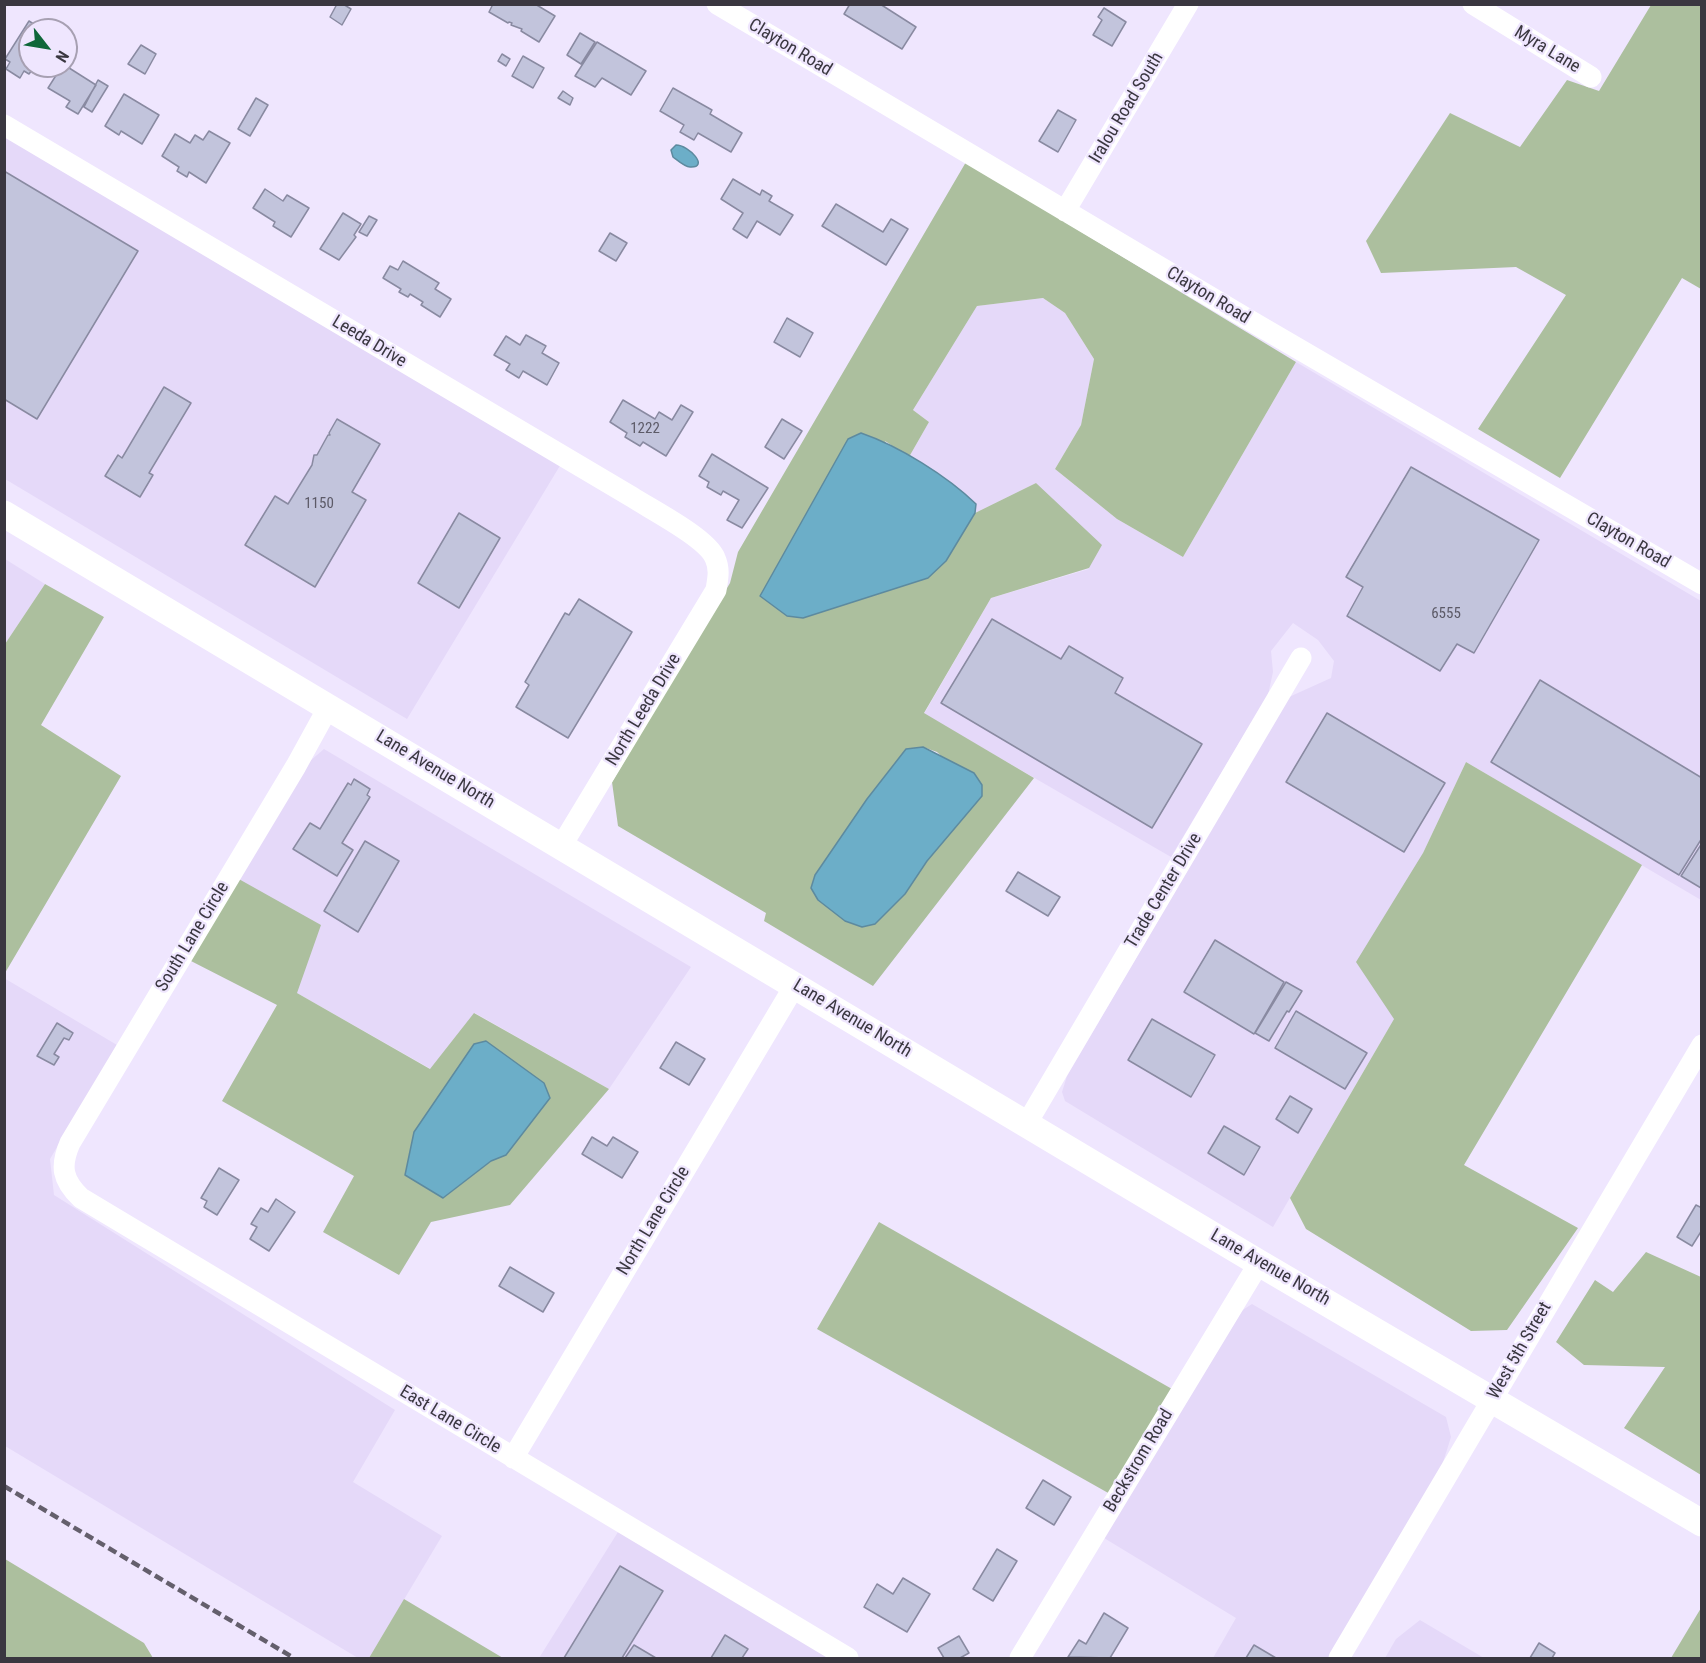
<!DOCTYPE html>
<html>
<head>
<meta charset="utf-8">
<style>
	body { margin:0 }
	#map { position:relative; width:1706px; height:1663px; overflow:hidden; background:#efe6fe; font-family:"Roboto Condensed",sans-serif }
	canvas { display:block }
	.frame { position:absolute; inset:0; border:6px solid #3a3740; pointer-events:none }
	.north { position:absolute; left:18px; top:18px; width:60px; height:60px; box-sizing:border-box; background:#efe6fe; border:2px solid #a7a0b2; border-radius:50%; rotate:121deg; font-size:16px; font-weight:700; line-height:24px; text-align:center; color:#3a3740 }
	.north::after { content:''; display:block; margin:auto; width:21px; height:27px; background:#0f6739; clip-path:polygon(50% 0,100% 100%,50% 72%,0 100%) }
</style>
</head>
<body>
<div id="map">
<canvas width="1706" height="1663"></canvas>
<div class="frame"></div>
<div class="north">N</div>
</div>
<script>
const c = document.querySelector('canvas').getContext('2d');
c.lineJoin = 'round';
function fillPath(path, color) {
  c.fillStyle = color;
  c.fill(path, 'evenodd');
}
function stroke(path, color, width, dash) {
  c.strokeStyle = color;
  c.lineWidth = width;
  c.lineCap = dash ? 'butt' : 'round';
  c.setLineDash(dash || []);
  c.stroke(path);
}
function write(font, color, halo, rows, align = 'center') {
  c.font = font + ' "Roboto Condensed",sans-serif';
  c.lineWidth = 4.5;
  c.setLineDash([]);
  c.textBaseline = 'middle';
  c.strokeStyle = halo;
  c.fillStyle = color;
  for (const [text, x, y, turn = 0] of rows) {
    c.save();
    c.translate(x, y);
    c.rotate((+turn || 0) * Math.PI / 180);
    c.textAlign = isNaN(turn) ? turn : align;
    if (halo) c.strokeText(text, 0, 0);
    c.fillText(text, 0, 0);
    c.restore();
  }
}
fillPath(new Path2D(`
	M4,131L561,464L407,719L5,479Z
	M1043,298L1065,313L1094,359L1081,425L1055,469L1117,519L1183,557L1296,362L1701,601V900L1466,762L1423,853L1394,1019L1273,1227L1065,1101L1062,1092L1067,1076L1289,697L1331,678L1334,661L1318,640L1293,623L1271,651L1273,672L1268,695L1171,857L924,714L991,598L1089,569L1036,483L975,513L976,504L909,457L929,422L913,410L977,306Z
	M5,559L45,584L5,644Z
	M324,749L691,967L609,1089L475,1013L431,1069L297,993L237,878L310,761Z
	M4,978L117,1045L50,1159L54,1195L395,1410L353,1482L442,1536L369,1658H358L5,1446Z
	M1252,1304L1446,1417L1451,1437L1440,1472L1328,1658H1213L1236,1618L1104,1538L1235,1315Z
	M618,1532L835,1658H539Z
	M1420,1620L1484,1658H1385L1396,1639Z`), '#e5d9f9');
fillPath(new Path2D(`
	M1651,5H1701V289L1682,278L1560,478L1478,429L1566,295L1516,267L1381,273L1366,241L1450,113L1520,147L1567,80L1599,91Z
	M966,162L1296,362L1183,557L1117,519L1055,469L1081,425L1094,359L1065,313L1043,298L977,306L913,410L929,422L909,457L885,441L946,561L975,513L1036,483L1102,545L1089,568L991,598L924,713L1034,778L873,986L764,921L766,913L618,826L612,782L730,583L738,552ZM923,747L937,752L982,796L927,861L905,894L811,888L815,875L868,799L906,749Z
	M45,584L104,617L41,725L121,776L5,973V644Z
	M1466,762L1642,865L1464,1165L1578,1228L1507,1330L1471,1331L1306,1229L1290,1198L1394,1019L1356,962L1423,853Z
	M237,878L321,925L297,993L430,1069L474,1013L609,1089L510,1205L431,1222L399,1275L323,1232L354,1176L222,1101L277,1005L189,960ZM506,1155L491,1161L443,1198L405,1175Z
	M879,1222L1172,1389L1110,1494L817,1329Z
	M1646,1252L1701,1277V1475L1624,1428L1665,1367L1584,1365L1556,1342L1595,1280L1613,1292Z
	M5,1559L144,1643L153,1658H5Z
	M404,1599L503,1658H369Z
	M1701,1608V1658H1671Z`), '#acbf9e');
const water = new Path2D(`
	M676,145C689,145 710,168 690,167C685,167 677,160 673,157L671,150Z
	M861,433C899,446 947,476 976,504L975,513L946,561L928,578L803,618L787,616L760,596L848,439Z
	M923,747L974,773L982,785V796L927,861L905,894L875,924L862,927L845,921L818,900L811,888L815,875L867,799L906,749Z
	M486,1041L544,1083L550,1098L506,1155L491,1161L443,1198L405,1175L414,1132L474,1044Z`);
fillPath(water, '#6caec8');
stroke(water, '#5d8a9f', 1.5);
const building = new Path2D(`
	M337,4H343L351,9L342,25L330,17Z
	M493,4H535L555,16L539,42L521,31L522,29L511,25L512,23L509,22L508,23L489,12Z
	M850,4H880L916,27L902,49L844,14Z
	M1104,8L1126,22L1112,46L1093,35L1102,20L1098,17Z
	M29,21L43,30H30V66H35L29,74L24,71L20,78L6,69L10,62L5,59Z
	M580,33L595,42L581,64L567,55Z
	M597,42L646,71L631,95L602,78L595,87L575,76Z
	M141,45L156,54L145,74L128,64Z
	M502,54L510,59L506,66L498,61Z
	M523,56L544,68L533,88L512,76Z
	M62,66H66L96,85L78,114L66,107L70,101L48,88Z
	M98,80L108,86L92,112L84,107Z
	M673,88L712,110L710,114L742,133L731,152L698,133L694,140L680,132L684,125L660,111Z
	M563,91L573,98L570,105L558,98Z
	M124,94L159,115L142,144L121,131L119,135L105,126Z
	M256,98L268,105L250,136L238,129Z
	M1058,110L1076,120L1058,152L1039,141Z
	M209,131L230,143L206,183L189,172L187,177L177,171L179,167L162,156L175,134L190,143L195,135L203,140Z
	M4,171L138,251L37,419L4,399Z
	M733,179L760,195L762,190L772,196L769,201L793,215L780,235L757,221L747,238L733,229L743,213L721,199Z
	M265,189L283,201L287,195L309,208L291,237L273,226L275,222L253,208Z
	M836,204L883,232L891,219L908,229L886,265L822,226Z
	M343,213L361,224L354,235L356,237L339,260L320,249Z
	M369,216L377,220L367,236L359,232Z
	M610,233L627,243L616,261L599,251Z
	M403,261L439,283L435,289L451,299L440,317L421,305L423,302L410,294L408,297L399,292L401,289L383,278L390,266L398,270Z
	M787,318L813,333L800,357L774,342Z
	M526,335L546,346L542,353L559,363L547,385L523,371L519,378L506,370L510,364L494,355L506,336L520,345Z
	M164,387L191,403L149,473L153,475L140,497L105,476L118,455L122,458Z
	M623,400L655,419L659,412L672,420L681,405L693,412L666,456L643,442L640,446L625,437L627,433L610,422Z
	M337,419L380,444L352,492L366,500L315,587L245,545L275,496L288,504L312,465L314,455H317L328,435H330L329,433Z
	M782,419L802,431L784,459L765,447Z
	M712,454L768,488L742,528L727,520L739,500L723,491L721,495L707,487L709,482L699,476Z
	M1411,467L1539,540L1474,653L1457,644L1440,671L1347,616L1363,587L1346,577Z
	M459,513L500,538L459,608L418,583Z
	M579,599L632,632L568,738L516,707L529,685L525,682L565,613L569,615Z
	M992,619L1061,659L1069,646L1123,678L1115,693L1202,744L1152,828L941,703Z
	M1540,680L1702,778V838L1679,875L1491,762Z
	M1327,713L1445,783L1404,852L1286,782Z
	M354,779L370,789L367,795L370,797L342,843L353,850L337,876L293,849L310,823L320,829L348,783L351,785Z
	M365,841L399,861L358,932L324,911Z
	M1702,843V887L1701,888L1681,876Z
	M1018,872L1060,897L1048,916L1006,891Z
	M1215,940L1284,982L1254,1034L1184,992Z
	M1286,982L1302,991L1289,1012L1287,1011L1269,1041L1255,1033Z
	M1296,1011L1367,1053L1345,1089L1275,1048Z
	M1152,1019L1215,1055L1191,1097L1128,1060Z
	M57,1023L73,1033L69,1040L64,1038L54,1054L59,1057L54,1065L37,1056Z
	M676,1042L705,1059L689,1085L660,1068Z
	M1290,1096L1312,1109L1298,1133L1276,1119Z
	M1224,1126L1260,1147L1244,1175L1208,1153Z
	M592,1137L607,1146L613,1137L638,1152L622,1178L582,1154Z
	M219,1168L239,1180L217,1215L204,1207L207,1201L201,1198Z
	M276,1199L295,1212L269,1251L250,1239L257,1227L251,1224L261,1208L268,1212Z
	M1696,1205L1702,1208V1230L1692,1246L1677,1237Z
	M510,1267L554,1293L543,1312L499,1286Z
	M1043,1480L1071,1497L1054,1525L1026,1508Z
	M997,1549L1017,1561L993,1601L973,1589Z
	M620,1566L663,1591L622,1658H564Z
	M903,1578L930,1594L907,1632L864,1607L877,1584L893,1594Z
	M1104,1613L1128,1628L1110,1658L1068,1657L1079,1640L1086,1644Z
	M725,1635L748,1649L742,1658H711Z
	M959,1636L969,1653L960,1658H944L938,1648Z
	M1539,1643L1555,1653L1552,1658H1530Z
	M634,1645L656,1658H625Z
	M1254,1645L1276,1658H1246Z`);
fillPath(building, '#c2c4dc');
stroke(building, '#898aa1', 1.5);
stroke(new Path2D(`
	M717,4L1256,324L1702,584
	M1473,4L1591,77
	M4,125L632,497C652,510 707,538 715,558C720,569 718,578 716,590L562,845
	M1065,211L1188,4
	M329,706L296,766L70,1143C60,1166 62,1180 81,1198L848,1658
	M1027,1123L1301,658
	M513,1458L795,985
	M1020,1658L1259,1263
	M1339,1658L1702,1045`), '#fff', 21);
stroke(new Path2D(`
	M4,514L1259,1263L1702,1523`), '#fff', 27);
stroke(new Path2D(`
	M4,1486L294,1658`), '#645f6c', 4.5, [9, 4.5]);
write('15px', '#5c5a67', null, [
	["1222",645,429],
	["1150",319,504],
	["6555",1446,614]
]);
write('18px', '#3a3740', '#efe6fe', [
	["Clayton Road",790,48,31],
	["Myra Lane",1547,50,31],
	["Iralou Road South",1127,108,-59],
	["Clayton Road",1208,296,31],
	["Leeda Drive",369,342,31],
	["Clayton Road",1628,541,30],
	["North Leeda Drive",644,710,-59],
	["Lane Avenue North",435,770,31],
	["Trade Center Drive",1164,891,-59],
	["South Lane Circle",193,937,-59],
	["Lane Avenue North",852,1019,31],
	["North Lane Circle",654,1221,-59],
	["Lane Avenue North",1270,1268,30],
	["West 5th Street",1520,1351,-60],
	["East Lane Circle",450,1420,31],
	["Beckstrom Road",1139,1461,-59]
]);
</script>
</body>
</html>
